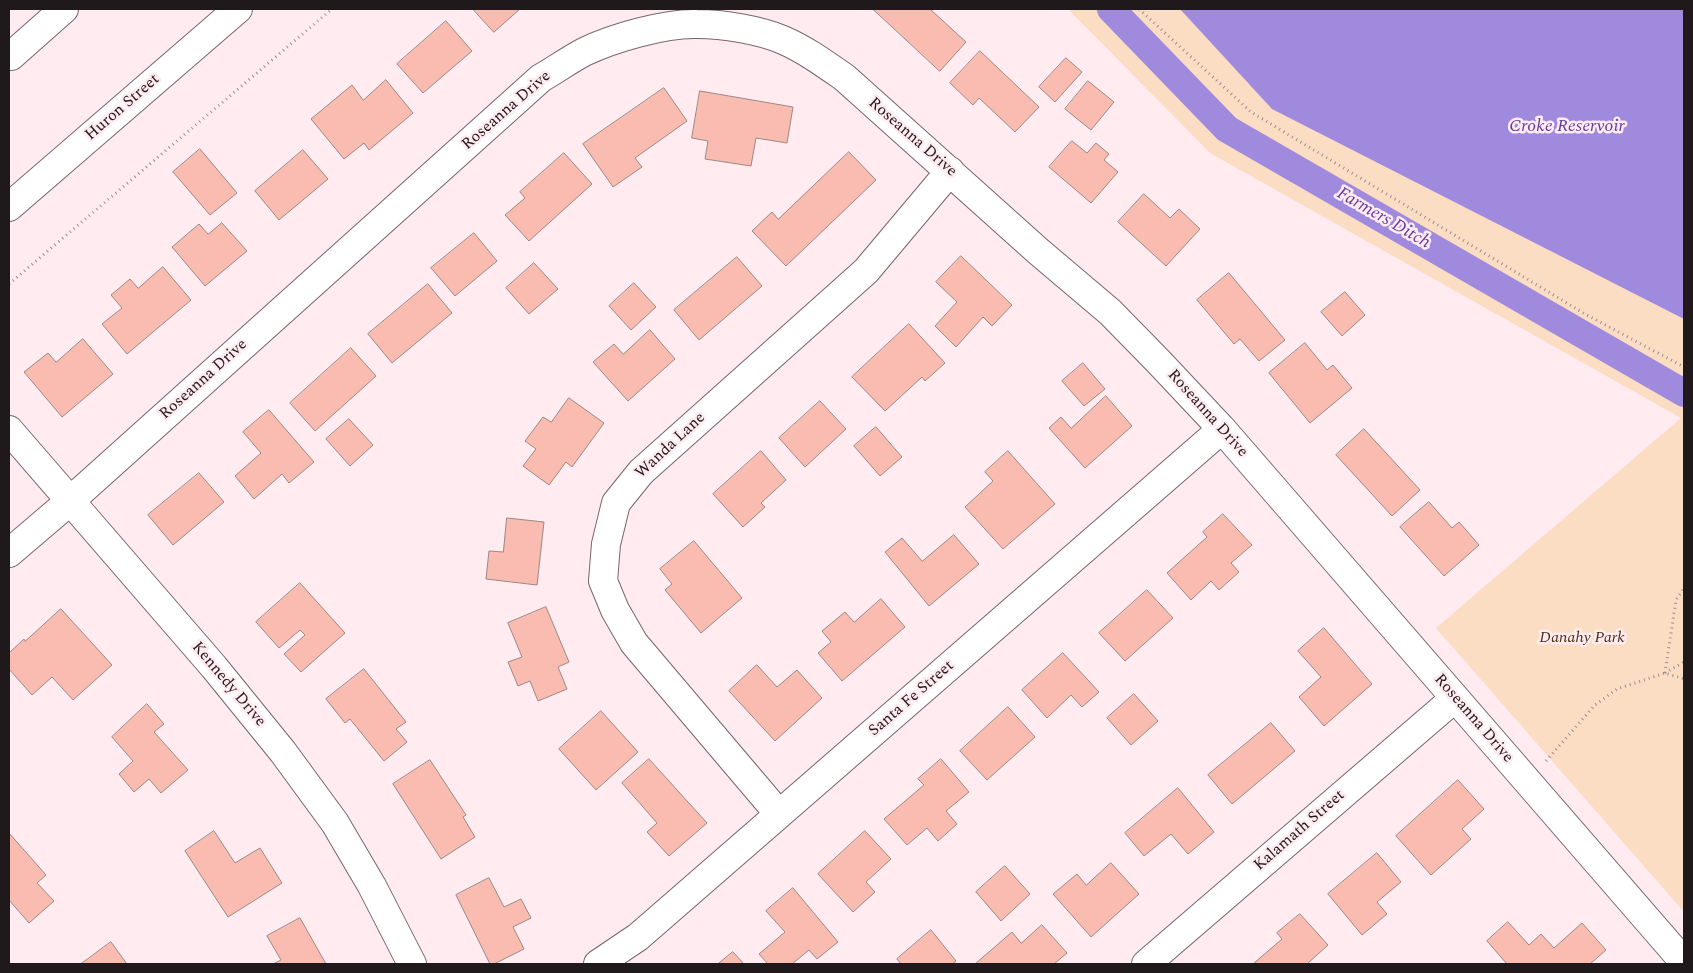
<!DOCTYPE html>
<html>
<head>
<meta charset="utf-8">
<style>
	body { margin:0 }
	#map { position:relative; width:1693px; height:973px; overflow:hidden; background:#ffebf0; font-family:Spectral,serif }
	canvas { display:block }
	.frame { position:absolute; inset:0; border:10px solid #1f191b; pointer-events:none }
</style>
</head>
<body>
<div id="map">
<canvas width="1693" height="973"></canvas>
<div class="frame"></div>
</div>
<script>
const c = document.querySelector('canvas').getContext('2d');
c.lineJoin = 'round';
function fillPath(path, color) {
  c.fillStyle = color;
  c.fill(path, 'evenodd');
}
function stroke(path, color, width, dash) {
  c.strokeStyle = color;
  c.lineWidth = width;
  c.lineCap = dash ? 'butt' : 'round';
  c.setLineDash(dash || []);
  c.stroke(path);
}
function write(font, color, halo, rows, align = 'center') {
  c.font = font + ' Spectral,serif';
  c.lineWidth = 5;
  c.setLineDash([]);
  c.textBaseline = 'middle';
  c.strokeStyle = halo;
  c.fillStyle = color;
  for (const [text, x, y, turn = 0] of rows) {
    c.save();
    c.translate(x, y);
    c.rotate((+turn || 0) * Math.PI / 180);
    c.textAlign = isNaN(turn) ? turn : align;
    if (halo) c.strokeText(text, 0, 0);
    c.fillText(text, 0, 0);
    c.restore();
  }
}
fillPath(new Path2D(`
	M1068,9H1684V912L1436,628L1681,418L1210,153Z`), '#fbddc3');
fillPath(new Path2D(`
	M1180,9H1684V319L1272,109Z`), '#9f8ade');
stroke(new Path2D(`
	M1111,9L1227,129L1684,393`), '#9f8ade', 28);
const building = new Path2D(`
	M473,9H520L494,32Z
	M873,9H930L966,42L940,71Z
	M446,21L472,51L423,93L397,64Z
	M980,51L1039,107L1015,132L979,98L973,105L950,83Z
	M1066,58L1082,72L1055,102L1039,87Z
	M386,80L413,113L369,150L364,143L344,159L311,119L352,85L363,100Z
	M1088,81L1114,102L1091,130L1065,109Z
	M664,88L687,121L635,158L642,167L613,187L583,144Z
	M700,91L793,107L787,143L756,138L751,166L705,159L708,141L692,138Z
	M1072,141L1087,153L1096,143L1109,154L1104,160L1118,172L1091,203L1049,167Z
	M200,149L237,193L210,215L173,172Z
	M303,150L328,179L279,220L255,191Z
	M849,152L876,180L786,266L752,231L772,212L778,219Z
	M564,153L592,184L529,241L505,215L525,198L520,192Z
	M1144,194L1170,218L1179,209L1200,229L1166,266L1118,222Z
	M222,223L247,251L205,286L172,247L199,224L208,234Z
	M474,233L497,261L455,296L431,268Z
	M961,256L1012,305L992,326L983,317L956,347L935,326L957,302L936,282Z
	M737,257L762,286L699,340L674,310Z
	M534,263L558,289L529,314L506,288Z
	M163,267L191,300L127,354L102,324L122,308L111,295L130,279L138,288Z
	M1229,273L1285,340L1259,361L1240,339L1234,344L1197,300Z
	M634,283L656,307L631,330L609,306Z
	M428,284L452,313L392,363L368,334Z
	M1345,292L1365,315L1342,336L1321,312Z
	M909,324L945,363L925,381L922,377L885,411L852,377Z
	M650,330L675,359L628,401L593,362L614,344L623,354Z
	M83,339L113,374L62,417L24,372L48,353L56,362Z
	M1305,343L1327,370L1333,365L1352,388L1310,423L1269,373Z
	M351,348L376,376L315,431L290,403Z
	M1083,363L1105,389L1084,406L1062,381Z
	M1106,396L1132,426L1085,468L1049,428L1061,417L1071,428Z
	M569,398L604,423L572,467L566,462L549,485L523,466L536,449L525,441L543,417L551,422Z
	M820,401L846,429L805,467L779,438Z
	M269,410L314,462L289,483L282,474L254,499L235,476L261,453L243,432Z
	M349,419L373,445L350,466L326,439Z
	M876,427L902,457L880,476L854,446Z
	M1364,429L1420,490L1392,516L1336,455Z
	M761,451L786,480L761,503L765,507L743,527L713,494Z
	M1008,451L1055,504L1003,549L965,507L993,481L985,472Z
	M199,473L224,502L173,545L148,515Z
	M1429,502L1452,528L1459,522L1479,545L1444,576L1400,527Z
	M1223,514L1252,545L1231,563L1239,572L1219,590L1211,581L1191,600L1167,573L1207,537L1203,532Z
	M507,518L544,522L537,585L486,579L489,551L503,552Z
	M954,535L979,564L929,606L885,552L902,538L922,561Z
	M694,541L742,598L701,633L665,590L672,584L660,569Z
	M300,583L345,633L301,672L284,654L305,635L300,630L279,648L256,622Z
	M1147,590L1173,618L1125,661L1099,633Z
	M881,599L905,627L842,681L818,653L831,642L822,631L845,612L854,622Z
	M546,607L569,662L558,667L567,689L538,701L530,681L518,686L508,662L522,657L508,623Z
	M61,609L112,665L73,700L52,677L32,695L9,669V653L24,639L25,641Z
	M1324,628L1372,684L1324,726L1299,697L1321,677L1298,651Z
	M1063,653L1099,692L1082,707L1071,695L1047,718L1022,690Z
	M757,665L777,687L797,670L822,698L775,741L729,691Z
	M364,669L406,722L396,729L407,742L384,761L350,719L345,723L326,699Z
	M1134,694L1158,721L1131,745L1107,718Z
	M147,704L164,724L154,732L188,770L161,793L149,779L134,792L119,774L133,761L112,737Z
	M1008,707L1035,737L987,780L960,751Z
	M601,711L638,752L596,790L559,749Z
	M1271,723L1295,751L1232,804L1208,775Z
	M649,759L707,823L669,856L647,832L657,823L622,783Z
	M941,759L969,792L946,811L957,824L938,841L927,828L907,845L884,819L924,785L918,779Z
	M430,760L466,815L463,817L475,837L441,859L393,784Z
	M1458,780L1484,809L1462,829L1471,839L1431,875L1396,836Z
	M1178,788L1214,832L1188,854L1171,834L1144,856L1125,833Z
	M214,831L235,863L260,848L282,883L228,917L185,851Z
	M865,831L891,859L866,882L875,892L853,912L818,874Z
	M9,833L46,875L37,883L54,901L29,923L9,900Z
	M1377,853L1401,882L1377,902L1387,914L1362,935L1328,894Z
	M1111,863L1139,894L1091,937L1053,894L1077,874L1086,885Z
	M1005,866L1030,894L1001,921L976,892Z
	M489,878L504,907L521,899L531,918L513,927L524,949L494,964H490L456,895Z
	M793,888L838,942L817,959L809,950L792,964H768L759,954L785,932L766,911Z
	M1300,914L1328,945L1307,964H1253L1282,939L1277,933Z
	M300,918L326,964H273L281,960L267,936Z
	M1508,922L1529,945L1541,934L1554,948L1582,923L1606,950L1590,964H1507L1487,941Z
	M1042,925L1067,953L1054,964H975L1012,932L1021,943Z
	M931,930L956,961L952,964H901L897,959Z
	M111,942L127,964H81Z
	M733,952L744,964H718Z`);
fillPath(building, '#fabcb1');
stroke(building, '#9a8884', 1);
const minor = new Path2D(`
	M11,56L64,9
	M9,430L214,667L283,752L335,823L372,886L412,964
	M9,553L70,501L541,78C555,70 569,60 584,52C613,38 665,23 697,24C723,24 760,30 783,40C806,50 825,64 845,78L1038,251L1110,312L1158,361L1222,429L1684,962
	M779,814L634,643L615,610L603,581L606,544L616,503L641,472L866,271L950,171
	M598,964L638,937L1222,429
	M1146,964L1455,698`);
const major = new Path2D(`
	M9,207L238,9`);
stroke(minor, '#77666b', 30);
stroke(major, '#77666b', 30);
stroke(new Path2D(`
	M1139,9L1251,112L1585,314L1684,367
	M9,284L332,9
	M1665,673L1676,600L1684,588
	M1665,673L1684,662
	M1546,761L1595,705L1617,689L1665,673L1684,679`), '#9b8d91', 3, [1, 4]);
stroke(minor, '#fff', 28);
stroke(major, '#fff', 28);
write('16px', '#1f191b', '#ffebf0', [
	["Huron Street",123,108,-41],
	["Roseanna Drive",507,111,-41],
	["Roseanna Drive",912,138,41],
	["Roseanna Drive",204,380,-42],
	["Roseanna Drive",1207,414,48],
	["Wanda Lane",671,446,-43],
	["Kennedy Drive",228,685,50],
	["Santa Fe Street",912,699,-41],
	["Roseanna Drive",1473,719,49],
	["Kalamath Street",1300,831,-41]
]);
write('italic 16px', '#4c2e10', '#ffebf0', [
	["Danahy Park",1582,639]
]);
write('italic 18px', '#5e3ea1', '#ffebf0', [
	["Croke Reservoir",1567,127],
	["Farmers Ditch",1383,219,30]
]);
</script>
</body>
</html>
